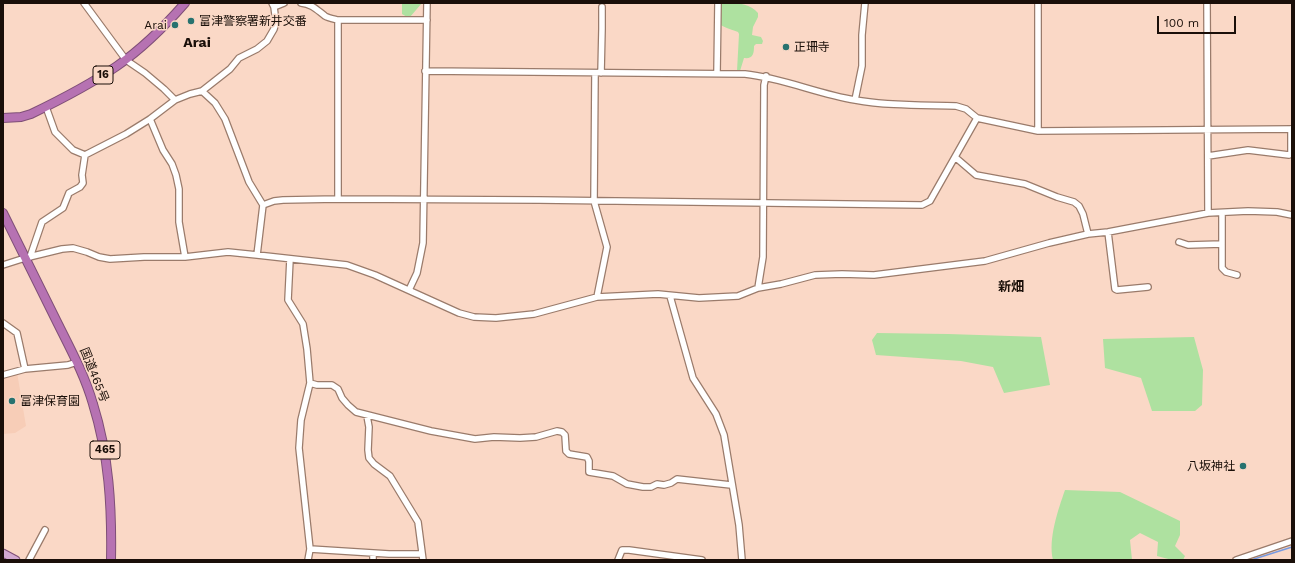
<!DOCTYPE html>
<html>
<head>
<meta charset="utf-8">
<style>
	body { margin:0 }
	#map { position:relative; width:1295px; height:563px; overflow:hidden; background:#fad8c6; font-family:"Work Sans",sans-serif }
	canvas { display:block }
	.frame { position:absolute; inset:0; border:4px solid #1a0f09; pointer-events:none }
	.scale { position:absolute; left:1157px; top:16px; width:79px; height:18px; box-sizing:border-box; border:2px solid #1a0f09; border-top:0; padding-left:5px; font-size:12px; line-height:14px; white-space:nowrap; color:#1a0f09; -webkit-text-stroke:3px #fad8c6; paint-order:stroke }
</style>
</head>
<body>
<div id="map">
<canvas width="1295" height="563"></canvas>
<div class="frame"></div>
<div class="scale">100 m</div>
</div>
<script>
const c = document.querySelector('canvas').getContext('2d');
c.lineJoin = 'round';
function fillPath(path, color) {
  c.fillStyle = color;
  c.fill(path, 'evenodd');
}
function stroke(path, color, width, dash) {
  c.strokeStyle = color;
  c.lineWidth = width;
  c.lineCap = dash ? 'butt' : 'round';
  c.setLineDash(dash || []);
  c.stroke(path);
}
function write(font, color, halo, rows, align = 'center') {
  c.font = font + ' "Work Sans","Noto Sans JP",sans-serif';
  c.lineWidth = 3;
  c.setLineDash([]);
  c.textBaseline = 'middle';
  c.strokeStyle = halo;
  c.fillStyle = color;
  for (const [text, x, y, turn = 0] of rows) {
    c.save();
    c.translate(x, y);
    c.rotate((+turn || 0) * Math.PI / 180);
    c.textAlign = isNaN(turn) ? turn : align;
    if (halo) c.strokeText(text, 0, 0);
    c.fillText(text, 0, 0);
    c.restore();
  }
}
fillPath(new Path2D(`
	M17,372L26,426L15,433L3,434V377Z`), '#f7cdb7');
fillPath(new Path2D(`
	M402,3H422L410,17H407L402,14Z
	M717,3C732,3 748,1 758,13V17L753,27L752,35L761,37L763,41L762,44H756L754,46C754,54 753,59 744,58L740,71H737L739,34L738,32C720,25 712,26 717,3Z
	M877,333L948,334L1041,337L1050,385L1004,393L993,367L961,361L876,355L872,340Z
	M1194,337L1203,370L1202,405L1195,411H1152L1141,378L1105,368L1103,339Z
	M1065,490L1120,492L1180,521V535L1175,546L1185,556L1183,560H1172L1157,556L1158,542L1140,533L1130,540L1132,560H1053C1048,539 1058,510 1065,490Z`), '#aee1a0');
stroke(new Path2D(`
	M1251,560L1292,547`), '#779ae1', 1.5);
const minor = new Path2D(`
	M84,3L126,60L145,73L164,89L175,100
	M301,3C312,4 317,10 325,16C328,18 334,19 338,20H427
	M1038,3V131
	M1207,3L1208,213
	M274,7L284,3
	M425,71L745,74C783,78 818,94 855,100C888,106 923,105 956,106L966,109L977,118L1038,131L1292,129
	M595,73L594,201L607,247L597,297
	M601,73L602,29V7
	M717,73L718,3
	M202,91L215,103L225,119L249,182L263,205L257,255
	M855,100L862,66V35L865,3
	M46,107L55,132L73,150L85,155
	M150,119L163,150L172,164L176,175L179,189V222L185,257
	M1208,156L1248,150L1289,155L1291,154V129
	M955,157L976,175L1025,184L1057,197L1074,202L1079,206L1083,214L1088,234
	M338,199V20
	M263,205L274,201L283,200L338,199L539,200L922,205L930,201L977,118
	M1222,213V268L1226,272L1237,275
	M1108,232L1115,289L1117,290L1148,287
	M1179,242L1188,245L1222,244
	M30,257L42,222L63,208L69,193L80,187L83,183L82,175L85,155L126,134L150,119L175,100L190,94L202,91L230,69L239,58L257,49L267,41L274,29L276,22L274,7L272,3
	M290,259L288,300L303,324L307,349L310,383L301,420L299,448L310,549L308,560
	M3,265L25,258L62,249L73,248L87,252L99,257L110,259L144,257H185L228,252L257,255L347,265L375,275L459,313L474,317L496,318L534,314L597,297L658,294L699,298L738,296L758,288L781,284L815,275L842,274L874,275L985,261L1049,243L1088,234L1108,232L1208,213L1248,211L1277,212L1292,215
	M758,288L763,257L764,85L766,76
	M409,290L417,273L423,243L427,3
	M670,296L693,378L716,414L724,435L739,525L742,560
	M3,323L17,333L25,369
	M3,375L25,369L68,365L77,362
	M310,383L317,385H332L338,389L342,398L348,405L356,412L431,431L475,439L494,437L520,438L536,437L557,431L562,432L565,435L566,451L569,454L587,457L589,461V472L613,476L627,484L643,487H651L657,484L664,485L671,483L677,479L731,485
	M367,416L369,427L368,450L369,458L374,464L390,476L418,522L423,560
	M310,549L389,554H422
	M373,553V560
	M29,560L45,530
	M618,560L622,550H629L702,560
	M1236,560L1292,541`);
const major = new Path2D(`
	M3,553L16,560`);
const highway = new Path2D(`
	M3,118L21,117L31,114C60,100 91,84 117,66C143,48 165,26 185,3
	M3,213C21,250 40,287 58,324C71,350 85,376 93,404C109,455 112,507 111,560`);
stroke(minor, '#9a7b6b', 8);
stroke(major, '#7f4f77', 9);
stroke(highway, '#7f4f77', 10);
stroke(minor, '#fff', 5.5);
stroke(major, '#d3aad1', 7);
stroke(highway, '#b672b2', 8);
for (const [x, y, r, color] of [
	[191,21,4,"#27726f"],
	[175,25,4,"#27726f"],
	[786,47,4,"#27726f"],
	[12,401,4,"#27726f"],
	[1243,466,4,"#27726f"]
]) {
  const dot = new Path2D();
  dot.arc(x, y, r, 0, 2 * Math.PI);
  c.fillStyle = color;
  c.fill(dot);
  stroke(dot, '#fad8c6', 1.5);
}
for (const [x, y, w] of [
	[103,75,20],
	[105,450,30]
]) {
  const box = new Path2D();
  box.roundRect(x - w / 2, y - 9, w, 18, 3);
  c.fillStyle = '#fad8c6';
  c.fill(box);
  stroke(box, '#1a0f09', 1);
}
write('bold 11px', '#1a0f09', null, [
	["16",103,75],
	["465",105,450]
]);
write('12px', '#1a0f09', '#fad8c6', [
	["富津警察署新井交番",199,21],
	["Arai",167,25,"right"],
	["正珊寺",794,47],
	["富津保育園",20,401],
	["八坂神社",1235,466,"right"]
], 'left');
write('12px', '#1a0f09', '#fad8c6', [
	["国道465号",94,375,68]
]);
write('bold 13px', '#1a0f09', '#fad8c6', [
	["新畑",1011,287]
]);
write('bold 14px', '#1a0f09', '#fad8c6', [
	["Arai",197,43]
]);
</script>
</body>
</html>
